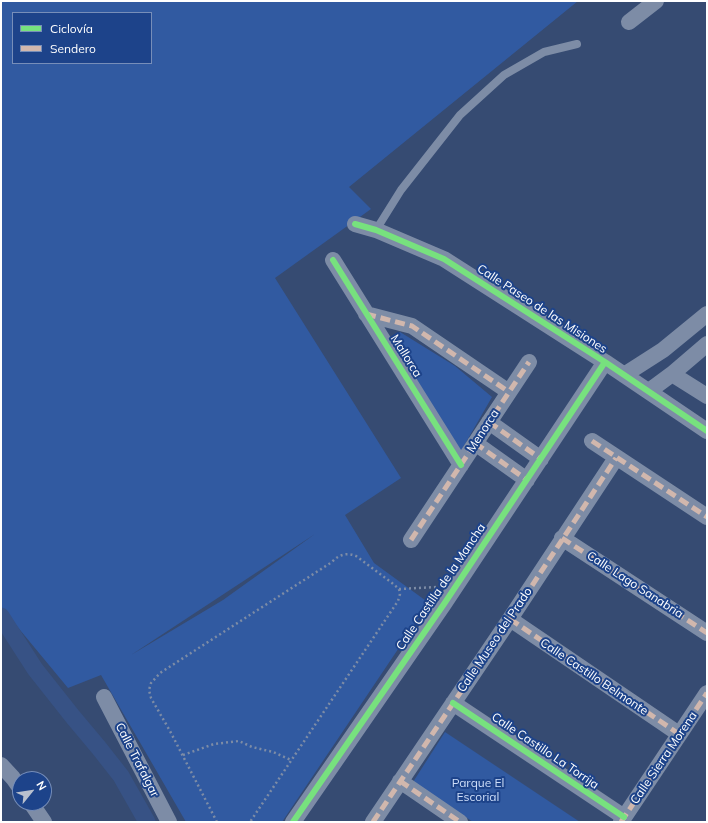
<!DOCTYPE html>
<html>
<head>
<meta charset="utf-8">
<style>
	body { margin:0 }
	#map { position:relative; width:708px; height:823px; overflow:hidden; background:#364b72; font-family:Mulish,sans-serif }
	canvas { display:block }
	.frame { position:absolute; inset:0; border:2px solid #fff; pointer-events:none }
	.legend { position:absolute; left:12px; top:12px; width:140px; height:52px; box-sizing:border-box; background:#1d438a; border:1px solid #778eb9; margin:0; padding:5px 7px; list-style:none; font-size:12px; color:#fff }
	.legend li { display:flex; align-items:center; gap:8px; height:20px }
	.legend b { width:20px; border:1px solid #778eb9 }
	.north { position:absolute; left:12px; top:771px; width:40px; height:40px; box-sizing:border-box; background:#1d438a; border:1px solid #778eb9; border-radius:50%; rotate:60deg; font-size:11px; font-weight:700; line-height:16px; text-align:center; color:#fff }
	.north::after { content:''; display:block; margin:auto; width:14px; height:18px; background:#b9c0ce; clip-path:polygon(50% 0,100% 100%,50% 72%,0 100%) }
</style>
</head>
<body>
<div id="map">
<canvas width="708" height="823"></canvas>
<div class="frame"></div>
<ul class="legend">
<li><b style="height:5px;background:#77e17e"></b>Ciclovía</li>
<li><b style="height:5px;background:#d1b7ad"></b>Sendero</li>
</ul>
<div class="north">N</div>
</div>
<script>
const c = document.querySelector('canvas').getContext('2d');
c.lineJoin = 'round';
function fillPath(path, color) {
  c.fillStyle = color;
  c.fill(path, 'evenodd');
}
function stroke(path, color, width, dash) {
  c.strokeStyle = color;
  c.lineWidth = width;
  c.lineCap = dash ? 'butt' : 'round';
  c.setLineDash(dash || []);
  c.stroke(path);
}
function write(font, color, halo, rows, align = 'center') {
  c.font = font + ' Mulish,sans-serif';
  c.lineWidth = 4;
  c.setLineDash([]);
  c.textBaseline = 'middle';
  c.strokeStyle = halo;
  c.fillStyle = color;
  for (const [text, x, y, turn = 0] of rows) {
    c.save();
    c.translate(x, y);
    c.rotate((+turn || 0) * Math.PI / 180);
    c.textAlign = isNaN(turn) ? turn : align;
    if (halo) c.strokeText(text, 0, 0);
    c.fillText(text, 0, 0);
    c.restore();
  }
}
fillPath(new Path2D(`
	M1,1H578L349,187L371,209L275,278L401,478L345,515L374,563L429,603L282,822H186L101,675L68,688L1,607ZM13,13H151V63H13ZM315,534L223,600L131,655Z
	M400,332L455,366L492,397L461,451L390,343Z
	M445,732L580,822H473L413,782Z`), '#315aa1');
stroke(new Path2D(`
	M1,616L35,669L73,717L99,748L121,776L147,822`), '#375285', 17);
stroke(new Path2D(`
	M399,589L437,587
	M183,755L214,744L239,741L252,747L273,752L291,760
	M217,822L170,731L151,698L149,690L151,683L160,673L332,562C338,555 347,552 356,556L392,583L399,589L400,594L398,601L250,822`), '#7d8ca6', 2.5, [2, 3]);
stroke(new Path2D(`
	M376,230L401,190L460,115L504,75L544,52L577,44`), '#7d8ca6', 8);
stroke(new Path2D(`
	M629,22L656,1
	M355,224L376,230L444,259L605,362L707,431
	M333,260L461,465
	M366,314L412,326L509,392
	M672,374L707,396
	M624,375L663,350L707,314
	M649,391L672,374L707,344
	M489,422L541,459
	M592,441L707,517
	M475,443L527,480
	M562,538L707,633
	M411,540L529,362
	M510,619L679,734
	M104,697L169,822
	M453,703L624,817
	M1,765L13,778L20,788
	M400,781L460,822
	M31,803L44,822
	M293,822L444,604L605,362
	M373,822L510,619L616,458
	M621,822L707,693`), '#7d8ca6', 16);
stroke(new Path2D(`
	M366,314L412,326L509,392
	M489,422L541,459
	M592,441L707,517
	M475,443L527,480
	M562,538L707,633
	M411,540L529,362
	M510,619L679,734
	M400,781L460,822
	M373,822L510,619L616,458
	M621,822L707,693`), '#d1b7ad', 5, [10, 5]);
stroke(new Path2D(`
	M355,224L376,230L444,259L605,362L707,431
	M333,260L461,465
	M453,703L624,817
	M293,822L444,604L605,362`), '#77e17e', 6);
write('12px', '#fff', '#1d438a', [
	["Calle Paseo de las Misiones",542,309,33],
	["Mallorca",406,356,58],
	["Menorca",483,431,-57],
	["Calle Lago Sanabria",635,585,33],
	["Calle Castilla de la Mancha",441,587,-56],
	["Calle Museo del Prado",495,640,-56],
	["Calle Castillo Belmonte",594,677,34],
	["Calle Castillo La Torrija",545,751,34],
	["Calle Sierra Morena",664,758,-56],
	["Calle Trafalgar",137,760,63]
]);
write('12px', '#cedef9', '#1d438a', [
	["Parque El",478,783],
	["Escorial",478,797]
]);
</script>
</body>
</html>
